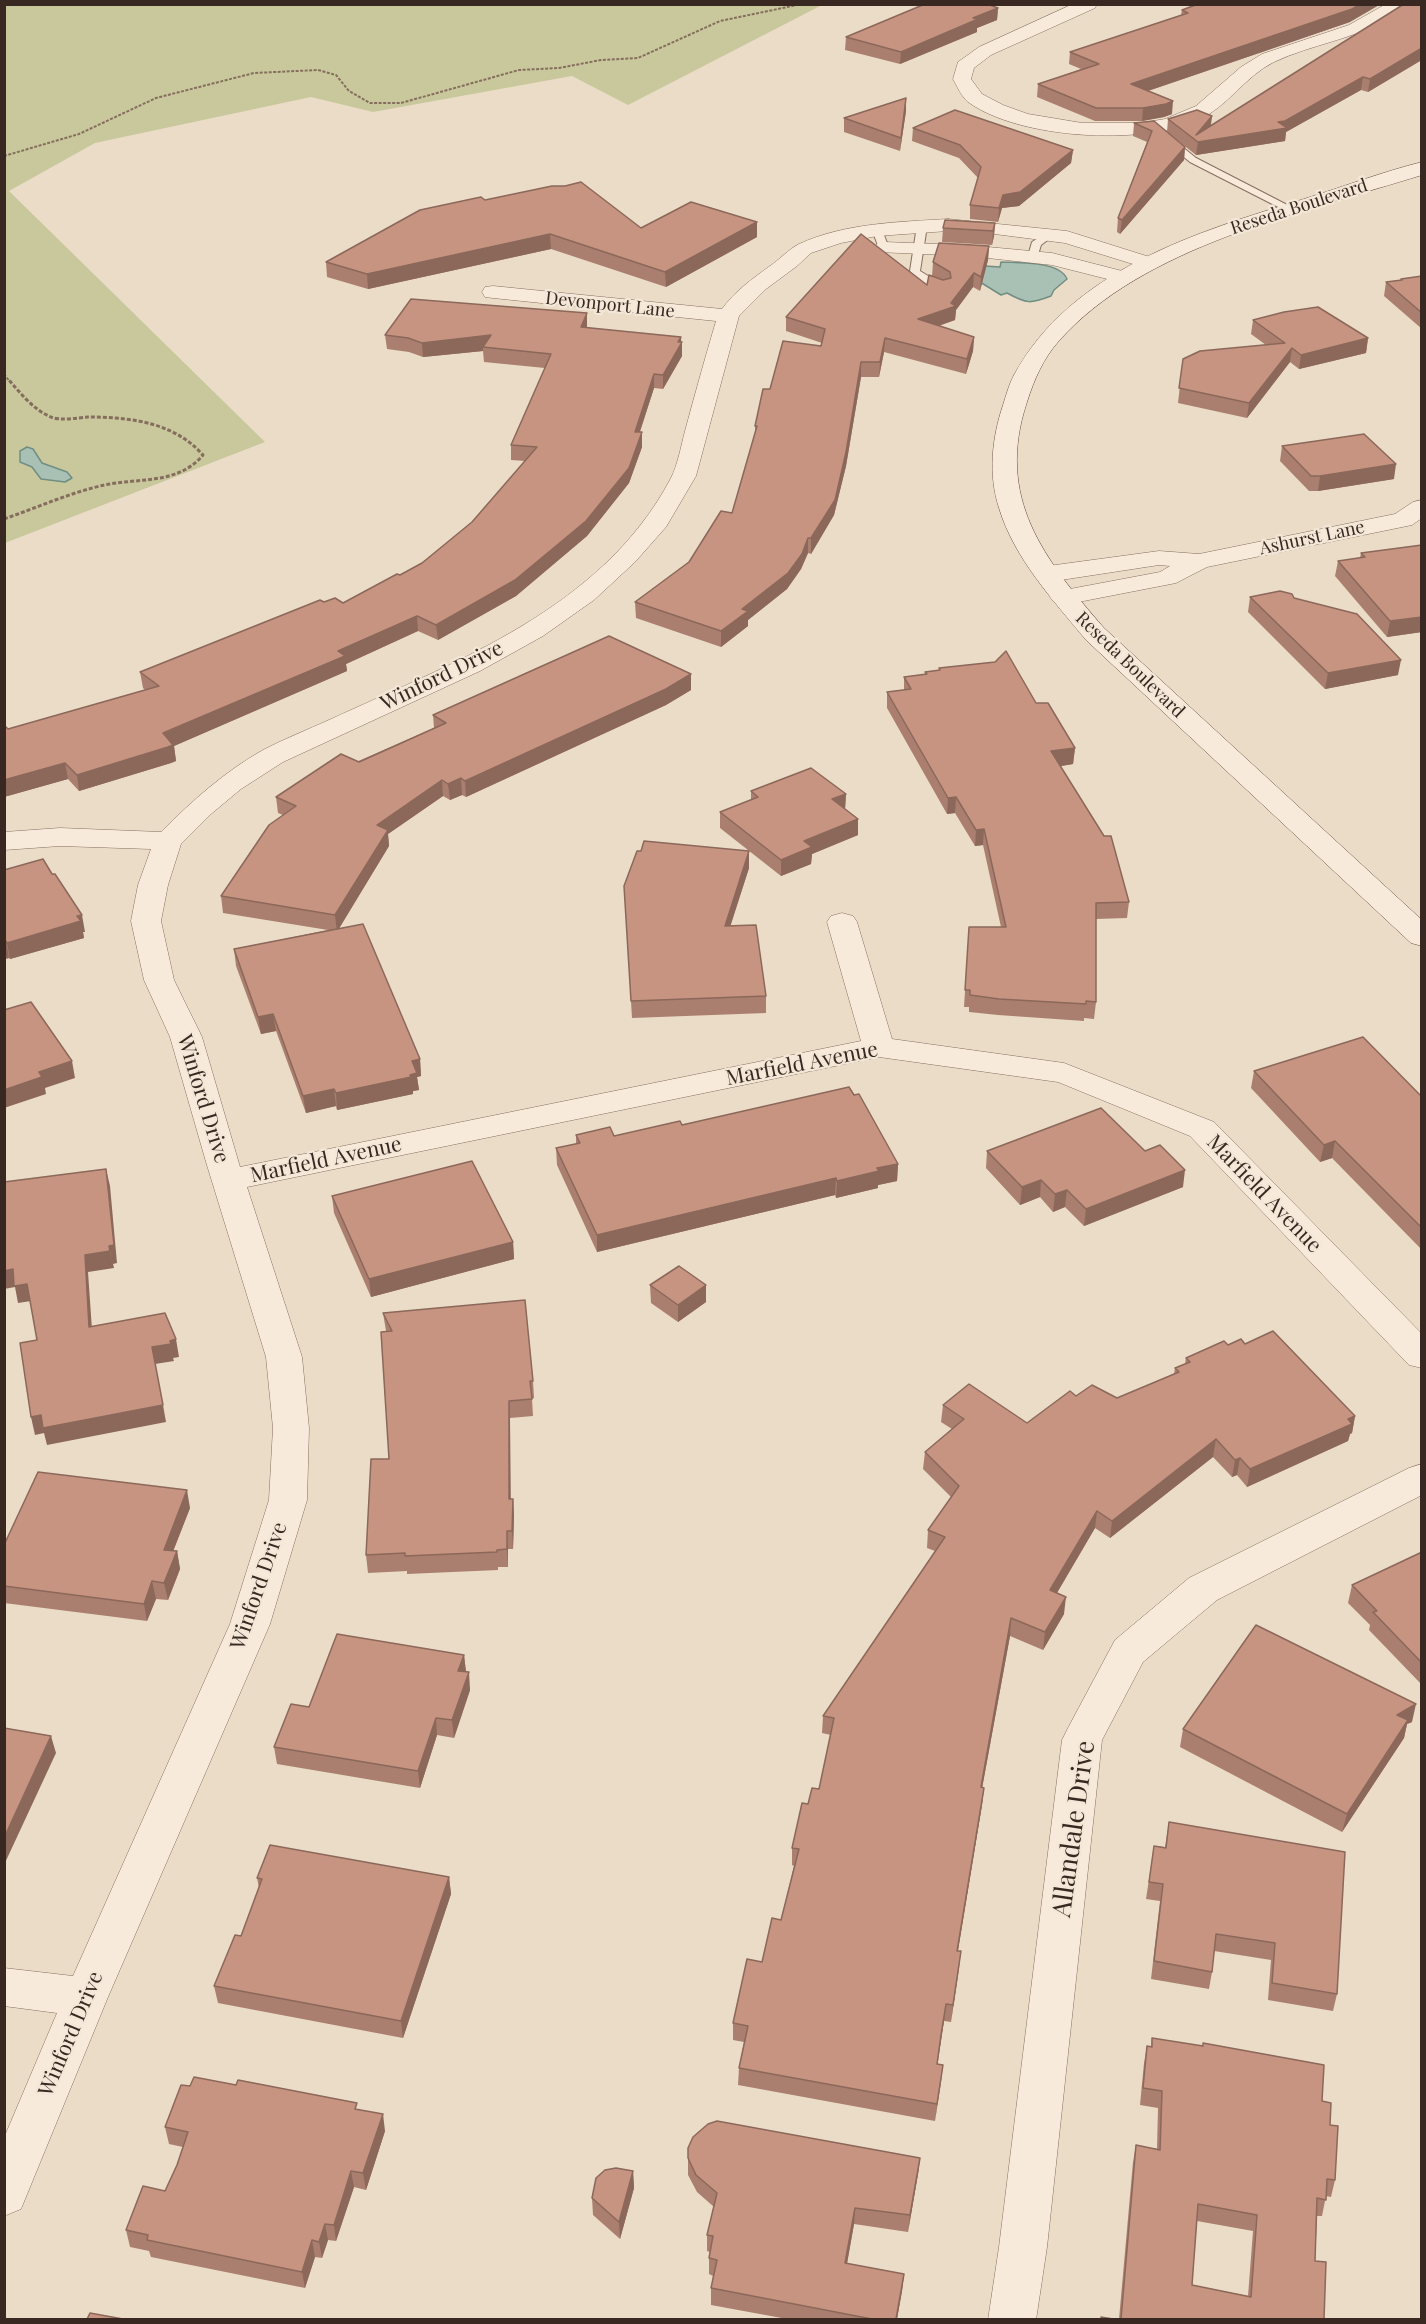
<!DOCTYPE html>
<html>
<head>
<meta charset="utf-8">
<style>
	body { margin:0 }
	#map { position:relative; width:1426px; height:2324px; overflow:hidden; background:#ebdcc8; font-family:"Playfair Display",serif }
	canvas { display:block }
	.frame { position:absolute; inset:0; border:6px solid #382821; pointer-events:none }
</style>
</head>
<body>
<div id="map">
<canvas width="1426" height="2324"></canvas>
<div class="frame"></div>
</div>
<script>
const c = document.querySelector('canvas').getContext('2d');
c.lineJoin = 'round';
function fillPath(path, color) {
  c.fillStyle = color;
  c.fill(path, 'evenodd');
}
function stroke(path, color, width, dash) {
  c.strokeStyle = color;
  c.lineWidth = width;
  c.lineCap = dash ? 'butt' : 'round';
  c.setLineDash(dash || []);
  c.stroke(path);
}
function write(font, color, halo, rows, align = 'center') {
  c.font = font + ' "Playfair Display",serif';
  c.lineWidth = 4.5;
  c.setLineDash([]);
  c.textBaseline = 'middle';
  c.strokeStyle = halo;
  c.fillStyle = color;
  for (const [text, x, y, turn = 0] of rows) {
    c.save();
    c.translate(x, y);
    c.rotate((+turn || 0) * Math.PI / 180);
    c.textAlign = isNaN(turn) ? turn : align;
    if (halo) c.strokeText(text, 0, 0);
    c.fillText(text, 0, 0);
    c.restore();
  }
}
fillPath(new Path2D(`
	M5,5H822L628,105L572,76L373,112L311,97L95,143L9,191L265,442L5,543Z`), '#c9c89c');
const water = new Path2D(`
	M1001,262C1018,263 1060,261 1067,279L1054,290L1051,296C1030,304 1027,304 1007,293L1001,295L972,277L985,266L1000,267Z
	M27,447L33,449L42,463L67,472L72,478L65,482L41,479L32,467L20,462V451Z`);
fillPath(water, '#a9c0b5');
stroke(water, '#708e82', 1.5);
const lane = new Path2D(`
	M1164,137H1170L1196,158L1297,210L1288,212L1190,162L1164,141Z
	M922,223L927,226L920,271L948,288V292C936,294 916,281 910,271L917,226Z
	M877,227L882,230L889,248L888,250L879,248L872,230Z
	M1049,231L1053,232V236L1041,245L1037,258H1029L1028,256L1032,242Z`);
const street = new Path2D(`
	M1073,4H1097L1095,8L991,55L974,68L971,79L982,94L1003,105L1028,114L1082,123H1142L1165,119L1196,106L1241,67L1262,54L1349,25L1386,4H1407C1403,10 1395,14 1389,18C1353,40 1312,44 1274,62C1245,76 1228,107 1198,120C1142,146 1019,139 968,102C961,96 957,86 953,79L958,62L979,47Z
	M948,219L1067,231L1156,259L1160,263L1156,267L1149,269L1065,243L979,232L948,231L877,236L841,243L811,253L797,266L766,289L739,316L696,476L666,527L635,562L594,600L543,636L480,671L283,762L241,789L211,814L181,844L168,885L161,921L174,980L202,1037L240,1167L861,1041L827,922L831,916L842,913L853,916L857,922L892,1039L1064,1063L1214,1122L1422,1334V1368L1409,1365L1190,1136L1058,1082L879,1057L247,1187L302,1357L309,1428L307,1500L270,1624L108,1997L21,2209L4,2216V2138L57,2013L4,2006V1968L73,1976L230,1624L269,1500L273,1428L266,1357L206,1162L170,1037L144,980L131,921L138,885L151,849L60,846L4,850V832L60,828L161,832C192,801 224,772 263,750C284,739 307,730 329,720C455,662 602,609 671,478C678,464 681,446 685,431C695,394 705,358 716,321L493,298L485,297L482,292L485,287L493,286L722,309C735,291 752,279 770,266C779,260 789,249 799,244C845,223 899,222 948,219Z
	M884,242L963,245L971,247L977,246L1052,253L1126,272L1130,276L1126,280L1119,282L1052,265L969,256L877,252L874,248L877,244Z
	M1422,500V518L1412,525L1207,567L1176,583L1063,605L1054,602L1050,597L1054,592L1160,572L1170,566L1159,565L1048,582L1039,579L1035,574L1039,569L1048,566L1159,551L1199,554L1395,514L1413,502Z
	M1422,1464V1495L1217,1600L1143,1662L1102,1740L1047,2247L1036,2320H988L999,2247L1062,1740L1068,1728L1115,1640L1189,1578L1409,1468Z`);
const secondary = new Path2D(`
	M1422,162V175C1304,212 1142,246 1058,342C1043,359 1034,380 1027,402C995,498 1044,559 1104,628L1422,920V946L1411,943L1086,640C1053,600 1014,558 999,508C988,474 992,438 1003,405C1006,396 1009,384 1014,375C1071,270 1197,232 1304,199C1343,187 1382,172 1422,162Z`);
stroke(lane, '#866e5e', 2);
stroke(street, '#866e5e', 1);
stroke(secondary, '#684f41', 1);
stroke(new Path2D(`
	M4,156L79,134L156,98L254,73L318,70L336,75L349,91L370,103H401L519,70L559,68L601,60L638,58L720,21L802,4
	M4,374L10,382`), '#866e5e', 2, [3, 1.5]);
stroke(new Path2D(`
	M4,519C36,508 67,494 100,486C136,477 177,486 203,455C174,422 129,417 88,417C77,418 60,421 51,417C34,410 20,393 9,380`), '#866e5e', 3, [4, 2]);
fillPath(lane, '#f7eadb');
fillPath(street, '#f7eadb');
fillPath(secondary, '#f7eadb');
fillPath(new Path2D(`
	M1422,4V61H1420L1368,92L1361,90L1286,132L1285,141L1196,155L1167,132L1168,119L1212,116L1211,125Z
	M998,8L997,20L977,28V32L900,64L845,50L846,37Z
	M1182,10L1350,22L1148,91L1172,114L1164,117L1142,121H1095L1037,97L1038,84L1081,69L1069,64L1070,52L1181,15Z
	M906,98V111L900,151L844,132V118Z
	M1154,121L1185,147L1184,160L1120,234L1117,232L1118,218L1147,142L1133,136L1134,123Z
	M913,128L1073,150L1071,163L1019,206L1002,208L998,222L970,219V205L978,178L959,158L912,141Z
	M485,200L641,228L757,222V237L666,287L551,249L368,289L327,277L326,262Z
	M995,223L994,236L992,245L942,242L943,228Z
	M989,246L988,260L980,291L973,287L956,310L955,320L939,326L974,337L973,351L966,374L884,352L879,377H861L846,466L834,515L811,554L808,553L801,569L787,589L748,620V626L721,647L636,618L635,602L689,562L732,513L755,434V426L770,389L821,346L822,343L786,331V317L927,285L935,277L932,276L933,262Z
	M1422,276V329L1384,296L1386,282L1400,280L1401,279Z
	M1253,320L1368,338L1366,353L1299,369L1290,362L1247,418L1178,403L1183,359L1266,345L1251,334Z
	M587,328L681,337L682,356L663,389L654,388L640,432L642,447L629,483L587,536L516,596L438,640L418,631L346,664L347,671L174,746L176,761L171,763L79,791L68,779L4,797V725L8,729L145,690L143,688L140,672L324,602L343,603L400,575L422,563L472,522L525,461L511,460V445L545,368L484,362L483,351L423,357L409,352L387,349L385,335Z
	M1282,446L1394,479L1318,491H1309L1280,461Z
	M1422,545V632L1387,637L1335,576L1338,561L1360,558L1361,553Z
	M1250,597L1294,598L1398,675L1325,689L1248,612Z
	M939,668L1036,703L1075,748L1073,764L1060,766L1129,902L1127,918L1096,919V1002L1094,1019L1084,1018V1021L998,1015L969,1012V1007H964L969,927H1001L983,845L975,846L955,813L947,814L887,708V692L904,690V677L925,674V672L939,670Z
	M691,690L666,705L466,797L462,795L450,800L443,796L388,834L389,846L339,928L420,1059L421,1076L417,1077L419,1090L413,1091V1094L337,1110L336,1106L306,1113L276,1031L261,1034L236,966L234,949L328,930L223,913L221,896L283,815L278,813L276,797L434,728L433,715Z
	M751,791L846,794L845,809L858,819V835L812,854L811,864L781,876L720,828V812L751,800Z
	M749,868L730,926L766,996V1013L632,1018L624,886Z
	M4,870L85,932H83L84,938L10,959L9,958L4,959Z
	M1254,1071L1422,1097V1250L1332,1158L1320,1162L1251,1088Z
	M854,1095L898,1164L897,1181L878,1185V1188L836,1198L835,1195L597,1252L557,1165L556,1148L576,1144V1135L614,1136Z
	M987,1151L1183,1187L1084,1226L1065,1207L1053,1212L1040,1197L1020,1205L986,1168Z
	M332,1196L513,1242L514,1259L371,1297L334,1213Z
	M650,1285L706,1302L678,1322L651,1303Z
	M383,1313L533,1381L534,1398L532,1399L533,1416L510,1418V1499H513L514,1516L513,1549H508V1567H498V1570L407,1574V1571L368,1573L366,1555L389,1459L386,1331Z
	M1245,1344L1355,1416L1352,1433L1350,1434L1348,1441L1247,1487L1237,1475L1232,1477L1213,1457L1110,1538L1095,1528L1057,1593L1064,1614L1043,1650L1010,1636L982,1788H984L982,1805L958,1951L959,1968L951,2022L944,2021L939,2052L937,2064L943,2065L935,2121L738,2085L739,2068L744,2042L733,2040V2023L762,1962L781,1920L794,1866L792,1865V1848L808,1804L819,1789L831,1735L822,1733L823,1716L935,1551L927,1548L928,1530L951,1497L923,1469L925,1452L952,1429L941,1422L943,1405L1027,1423L1076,1396L1117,1398L1174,1374L1175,1368L1185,1364L1186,1358L1228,1345Z
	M190,1508L173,1551H177L180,1569L168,1600L156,1599L147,1621L4,1603V1545Z
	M1422,1552V1685L1369,1630L1370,1625L1348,1603L1352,1585Z
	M464,1655L466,1672L470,1690L454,1738L437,1735L420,1788L277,1764L274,1747L309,1707Z
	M1412,1722L1407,1724L1404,1738L1342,1832L1180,1747L1183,1729Z
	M1169,1822L1337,1994L1333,2011L1268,2000L1271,1960L1214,1951L1212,1972L1209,1989L1151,1979L1160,1901L1146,1899L1154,1846L1165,1847Z
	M449,1877L451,1894L403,2038L218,2003L214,1986L241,1936L259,1888L257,1878Z
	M1152,2038L1322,2101L1330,2125L1335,2180L1331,2197L1326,2196L1322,2216H1317L1315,2261L1324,2319H1119L1133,2162L1136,2145L1157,2149L1158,2108L1140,2105L1144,2063L1147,2046L1151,2047ZM1197,2221L1253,2231L1248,2296L1192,2285Z
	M358,2109L385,2131L366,2190L354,2187L336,2241L328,2240L322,2258L315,2257L305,2288L151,2257L149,2251L130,2247L126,2230L165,2191L177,2165L183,2147L169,2144L165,2127Z
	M688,2148L920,2158L918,2174L908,2232L854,2224L847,2264L904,2274L902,2291L897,2319H787L711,2305V2288L713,2276L709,2274V2258L710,2252L707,2251V2235L714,2207L697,2192L688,2175Z
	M633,2171L634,2188L620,2239L593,2215L592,2198Z`), '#ab7f6f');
fillPath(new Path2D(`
	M1361,4H1381L1350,22L1130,97L1131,84Z
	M998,8L997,20L977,28V32L900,64L901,52L973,18Z
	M1422,48L1420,61L1368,92L1370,79Z
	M1363,77L1361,90L1286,132L1285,141L1196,155L1198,142L1196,135L1212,116L1210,129L1278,122Z
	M906,98V111L900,151L901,138Z
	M1173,101L1172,114L1164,117L1142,121L1143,108Z
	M1185,147L1184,160L1120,234L1122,220Z
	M1073,150L1071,163L1019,206L1002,208L998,222L999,208L1003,195Z
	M757,222V237L666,287L665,272Z
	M995,223L994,236L992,245L993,231Z
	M550,234L551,249L368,289L367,274Z
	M989,246L988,260L980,291L981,277Z
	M974,273L973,287L956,310L955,320L917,333L918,319L951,303Z
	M587,313V328L581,327Z
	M491,335L483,347V351L423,357L422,343Z
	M681,337V344L682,342V356L663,389V375Z
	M974,337L973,351L966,374L967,359Z
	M885,338L884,352L879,377L880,362Z
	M1368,338L1366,353L1299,369L1301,355Z
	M1292,348L1290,362L1247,418L1249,403Z
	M861,362V377L846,466L834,515L811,554V538Z
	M654,374V388L635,446V432Z
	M642,432V447L629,483L587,536L516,596L438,640L436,625Z
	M1396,464L1394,479L1318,491L1320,476Z
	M808,538V553L801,569L787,589L748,620V626L721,647V631Z
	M417,616L418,631L346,664L347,671L174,746L176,761L171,763L79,791L77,775L338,651Z
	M1422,617V632L1387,637L1390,621Z
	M1401,660L1398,675L1325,689L1328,673Z
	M691,674V690L666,705L466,797L465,781Z
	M1075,748L1073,764L1050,768L1051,751Z
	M65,763L68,779L4,797V780Z
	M461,778L462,795L450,800L448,784Z
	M442,780L443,796L388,834L389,846L337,932L335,915L377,825Z
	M846,794L845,810L832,799Z
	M956,797L955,813L947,814L948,798Z
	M858,819V835L812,854L811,864L781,876V860L804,841Z
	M984,829L983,845L975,846L976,830Z
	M749,851V868L725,943V926Z
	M82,915L85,932H83L84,938L10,959L7,943Z
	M4,941H6L9,958L4,959Z
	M273,1014L276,1031L261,1034L258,1017Z
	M420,1059L421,1076L417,1077L419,1090L413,1091V1094L337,1110L336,1093L412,1061Z
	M72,1061L75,1078L45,1088L46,1094L4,1108V1090L39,1072Z
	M334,1089L336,1106L306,1113L303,1096Z
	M1335,1141L1332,1158L1320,1162L1324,1145Z
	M898,1164L897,1181L878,1185V1188L836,1198L837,1181L877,1168Z
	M106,1169L110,1186L117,1263L113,1264L109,1246Z
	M1185,1170L1183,1187L1084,1226L1086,1209Z
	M836,1178L835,1195L597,1252V1235Z
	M1041,1180L1040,1197L1020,1205L1022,1187Z
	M1067,1190L1065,1207L1053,1212L1055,1194Z
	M513,1242L514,1259L371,1297L369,1279Z
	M110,1251L114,1268L88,1272L93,1344L89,1327L85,1255Z
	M13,1269L27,1284L31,1301L18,1303L15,1287L4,1289V1271Z
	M706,1285V1302L678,1322V1305Z
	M176,1339L179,1357L173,1358L174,1361L155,1364L152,1347Z
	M509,1401L510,1418L511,1516L509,1499Z
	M163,1405L166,1422L47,1445L44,1433L35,1435L31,1417L41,1415Z
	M1355,1416L1352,1433L1350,1434L1348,1441L1247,1487L1250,1469Z
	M1216,1439L1213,1457L1110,1538L1112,1521Z
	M1240,1458L1237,1475L1232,1477L1235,1460Z
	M187,1490L190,1508L167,1567L164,1550Z
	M513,1499L514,1516L513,1549L512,1531Z
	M1097,1511L1095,1528L1048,1608L1050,1590Z
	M507,1531L508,1549V1567L507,1549Z
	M177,1551L180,1569L168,1600L164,1583Z
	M152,1581L156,1599L147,1621L144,1604Z
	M1066,1597L1064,1614L1043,1650L1045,1632Z
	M1011,1618L1010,1636L979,1805L981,1787Z
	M464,1655L466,1672L458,1671Z
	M469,1672L470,1690L454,1738L452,1720Z
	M1416,1704L1412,1722L1407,1724L1404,1738L1342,1832L1347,1814L1397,1715Z
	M436,1718L437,1735L420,1788L418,1771Z
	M51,1736L56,1753L4,1865V1838Z
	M984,1788L982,1805L955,1968L957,1951Z
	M449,1877L451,1894L403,2038L401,2021Z
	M961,1951L959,1968L951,2022L953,2005Z
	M946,2004L944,2021L935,2081L941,2035Z
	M943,2065L941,2082L935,2121L937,2104Z
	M383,2114L385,2131L366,2190L363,2173Z
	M920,2158L918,2174L908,2232L910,2215Z
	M351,2171L354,2187L336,2241L334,2225Z
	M633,2171L634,2188L620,2239L619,2222Z
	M855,2208L854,2224L844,2280L845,2263Z
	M325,2224L328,2240L322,2258L319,2242Z
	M312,2240L315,2257L305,2288L302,2272Z
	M904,2274L902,2291L897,2319H896Z`), '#8b685a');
const building = new Path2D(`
	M925,4H987L998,8L973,18L978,19L901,52L846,37Z
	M1198,4H1361L1352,9L1131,84L1173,101L1166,104L1143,108H1096L1038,84L1099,64L1070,52L1188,13L1182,10Z
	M1404,4H1422V48L1370,79L1363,77L1285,121L1278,122L1287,128L1198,142L1168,119L1197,110L1212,116L1196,135Z
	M906,98L901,138L844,118Z
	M955,110L1073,150L1020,192L1003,195L999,208L970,205L981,167L960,145L913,128Z
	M1154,121L1185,147L1122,220L1118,218L1152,131L1134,123Z
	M581,182L641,228L691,202L757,222L665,272L550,234L367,274L326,262L420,210L481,197L485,200L552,186H565Z
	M945,220L995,223L993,231L943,228Z
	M861,234L927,285L929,275L943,280L951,278L950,272L933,262L939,243L989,246L981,277L974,273L951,303L956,306L918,319L974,337L967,359L885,338L880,362H861L846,452L835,500L811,538H808L802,554L788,573L742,609L748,611L721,631L635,602L689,562L721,511L732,513L757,426H755L763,389H770L783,341L821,346L825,329L786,317Z
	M1422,276V313L1386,282L1402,280L1401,279Z
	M411,299L587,313L581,327L681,337L678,342H682L663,375L654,374L635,432H642L629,468L586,521L515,580L436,625L417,616L338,651L345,656L163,733L173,745L168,747L77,775L65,763L4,780V725L8,729L159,686L140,672L320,600L324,602L335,598L343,603L397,574L400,575L422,563L472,522L537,447L511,445L551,354L483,347L491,335L422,343L408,338L385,335Z
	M1318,307L1368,338L1301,355L1292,348L1249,403L1179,388L1183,359L1200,351L1285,343L1253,320L1284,312Z
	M1364,434L1396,464L1320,476H1311L1282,446Z
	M1422,545V617L1390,621L1338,561L1365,557L1361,553Z
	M1280,591L1292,594L1294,598L1357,614L1401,660L1328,673L1250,597Z
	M609,636L691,674L666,689L465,781L461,778L448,784L442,780L377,825L388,830L335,915L221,896L269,825L296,806L276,797L341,754L359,762L446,723L433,715Z
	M1006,651L1036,703H1048L1075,748L1051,751L1104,836H1111L1129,902L1096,903V1002L1086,1001V1004L999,999L970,995V990H965L969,927H1006L984,829L976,830L956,797L948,798L887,692L911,689L904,677L927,674L925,672L940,670L939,668L995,662Z
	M811,768L846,794L832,799L858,819L804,841L812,847L781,860L720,812L758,797L751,791Z
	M644,841L749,851L725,926L756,925L766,996L631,1001L624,886L637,851H641Z
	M43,859L52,874H55L82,915L77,916L81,921L7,943L6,941H4V870Z
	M363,924L420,1059L412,1061L417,1073L410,1075L411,1077L336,1093L334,1089L303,1096L273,1014L258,1017L234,949Z
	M31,1002L72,1061L39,1072L42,1077L4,1090V1010Z
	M1363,1037L1422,1097V1228L1335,1141L1324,1145L1254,1071Z
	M849,1087L854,1095L859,1094L898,1164L877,1168L879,1171L837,1181L836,1178L597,1235L556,1148L580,1143L576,1135L610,1127L614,1136L680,1121L682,1125Z
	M1101,1108L1145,1151L1160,1145L1185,1170L1086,1209L1067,1190L1055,1194L1041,1180L1022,1187L987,1151Z
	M472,1161L513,1242L369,1279L332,1196Z
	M106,1169L114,1245L109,1246L110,1251L85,1255L89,1327L165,1313L176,1339L170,1341L171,1344L152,1347L163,1405L43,1428L41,1415L31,1417L20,1343L37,1340L27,1284L14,1286L13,1269L4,1271V1182Z
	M679,1266L706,1285L678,1305L650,1285Z
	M525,1300L533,1381H530L532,1399L509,1401V1499H513L512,1531H507V1549L497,1550V1552L405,1556V1553L366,1555L371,1459H389L381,1332L392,1331L383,1313Z
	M1273,1331L1355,1416L1348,1419L1352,1424L1250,1469L1240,1458L1235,1460L1216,1439L1112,1521L1097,1511L1050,1590L1066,1597L1045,1632L1011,1618L981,1787L984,1788L957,1951H961L953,2005L946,2004L941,2035L937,2064L943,2065L937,2104L739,2068L748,2026L733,2023L747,1959L762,1962L772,1918L781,1920L799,1849L792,1848L802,1803L808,1804L812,1788L819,1789L834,1718L823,1716L945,1537L928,1530L959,1486L925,1452L964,1419L943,1405L969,1384L1027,1423L1070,1391L1076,1396L1092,1385L1117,1398L1179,1372L1175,1368L1190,1362L1186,1358L1224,1341L1228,1345L1241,1339L1245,1344Z
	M38,1472L187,1490L164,1550L177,1551L164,1583L152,1581L144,1604L4,1586V1545Z
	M1422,1552V1663L1373,1612L1377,1611L1352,1585Z
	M1256,1625L1416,1704L1397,1715L1408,1720L1347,1814L1183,1729Z
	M337,1634L464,1655L458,1671L469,1672L452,1720L436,1718L418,1771L274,1747L291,1704L309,1707Z
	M4,1728L51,1736L4,1838Z
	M1169,1822L1345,1852L1337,1994L1272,1983L1275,1943L1216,1934L1212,1972L1154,1961L1163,1884L1149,1882L1154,1846L1166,1848Z
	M270,1845L449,1877L401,2021L214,1986L235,1935L241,1936L262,1879L257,1878Z
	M1152,2038L1203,2046V2043L1324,2065L1322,2101L1331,2103L1330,2125L1338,2126L1335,2180L1327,2179L1326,2200L1317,2198L1315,2261L1326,2262L1324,2319H1121L1136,2145L1160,2150L1162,2091L1143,2088L1147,2046L1152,2047ZM1198,2204L1257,2215L1251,2297L1192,2285Z
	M194,2077L236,2085L238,2080L357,2103L355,2109L383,2114L363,2173L351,2171L334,2225L325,2224L319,2242L312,2240L302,2272L147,2240L148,2235L126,2230L143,2186L165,2191L177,2165L188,2132L165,2127L181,2085L190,2086Z
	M717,2121L920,2158L910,2215L855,2208L845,2263L904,2274L896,2319H872L711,2288L717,2260L709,2258L713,2236L707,2235L717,2193L696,2175L688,2158V2148L693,2137L708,2124Z
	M616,2168L633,2171L619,2222L592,2198L596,2178L605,2170Z
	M90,2313L123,2319H87Z
	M1101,2317L1113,2319H1101Z`);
fillPath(building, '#c79481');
stroke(building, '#8b685a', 1.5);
write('18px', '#382821', '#f3e7d7', [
	["Reseda Boulevard",1299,207,-18],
	["Devonport Lane",610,305,6],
	["Ashurst Lane",1312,538,-12],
	["Reseda Boulevard",1130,665,44]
]);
write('21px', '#382821', '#f3e7d7', [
	["Winford Drive",442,676,-26],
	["Marfield Avenue",802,1064,-11],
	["Winford Drive",203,1099,73],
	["Marfield Avenue",326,1160,-12],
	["Marfield Avenue",1264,1194,46],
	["Winford Drive",259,1586,-71],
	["Winford Drive",71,2034,-67]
]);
write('26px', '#382821', '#f3e7d7', [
	["Allandale Drive",1074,1829,-82]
]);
</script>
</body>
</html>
